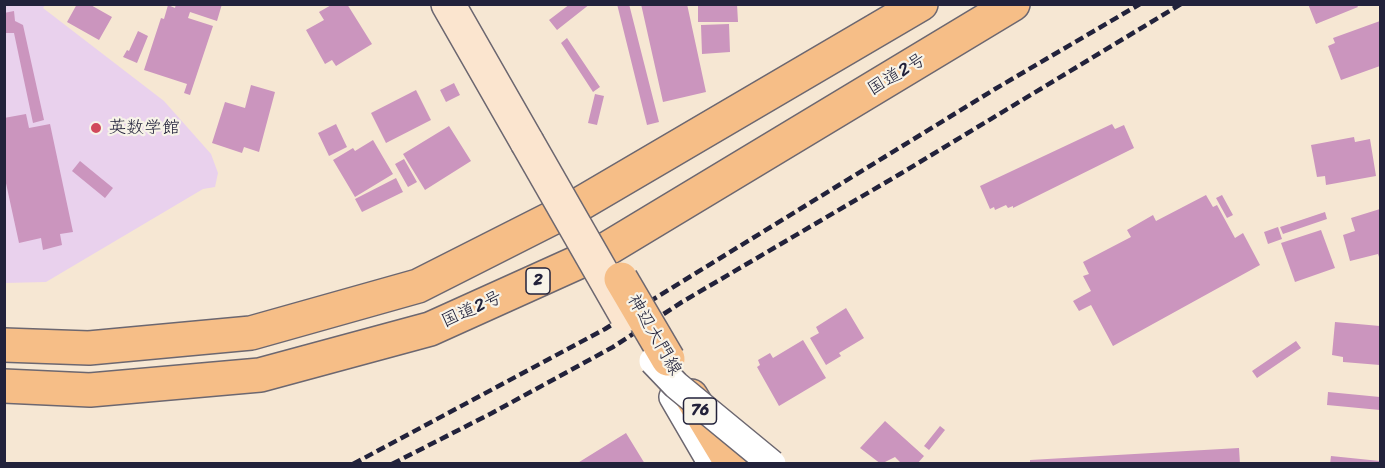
<!DOCTYPE html>
<html>
<head>
<meta charset="utf-8">
<style>
	body { margin:0 }
	#map { position:relative; width:1385px; height:468px; overflow:hidden; background:#f6e7d3; font-family:Sriracha,sans-serif }
	canvas { display:block }
	.frame { position:absolute; inset:0; border:6px solid #22223b; pointer-events:none }
</style>
</head>
<body>
<div id="map">
<canvas width="1385" height="468"></canvas>
<div class="frame"></div>
</div>
<script>
const c = document.querySelector('canvas').getContext('2d');
c.lineJoin = 'round';
function fillPath(path, color) {
  c.fillStyle = color;
  c.fill(path, 'evenodd');
}
function stroke(path, color, width, dash) {
  c.strokeStyle = color;
  c.lineWidth = width;
  c.lineCap = dash ? 'butt' : 'round';
  c.setLineDash(dash || []);
  c.stroke(path);
}
function write(font, color, halo, rows, align = 'center') {
  c.font = font + ' Sriracha,"Klee One",sans-serif';
  c.lineWidth = 4.5;
  c.setLineDash([]);
  c.textBaseline = 'middle';
  c.strokeStyle = halo;
  c.fillStyle = color;
  for (const [text, x, y, turn = 0] of rows) {
    c.save();
    c.translate(x, y);
    c.rotate((+turn || 0) * Math.PI / 180);
    c.textAlign = isNaN(turn) ? turn : align;
    if (halo) c.strokeText(text, 0, 0);
    c.fillText(text, 0, 0);
    c.restore();
  }
}
fillPath(new Path2D(`
	M4,5H45L43,8L164,101L211,154L218,173L215,187L203,189L46,282L5,283Z`), '#e9d1ed');
fillPath(new Path2D(`
	M77,4H89L112,17L99,40L67,22Z
	M176,4H222L217,21L190,12L188,18L213,26L190,95L184,93L187,84L144,70L161,18L164,19L168,5L175,8Z
	M333,4H347L372,44L336,66L332,60L325,64L306,30L324,20L319,12Z
	M570,4H590L557,30L549,20Z
	M617,4H629L659,122L647,125Z
	M641,4H687L706,92L663,102Z
	M698,4H737L738,22H698Z
	M1308,4H1356L1358,7L1316,24Z
	M14,11L15,21L23,25L44,120L33,123L14,33H6L4,13Z
	M1380,21V66L1341,80L1328,46L1335,43L1333,38Z
	M729,24L730,52L702,54L701,25Z
	M138,31L148,36L137,63L123,57L127,50L129,51Z
	M567,38L600,87L593,92L561,43Z
	M454,83L460,95L446,102L440,90Z
	M251,85L275,92L259,152L244,147L242,153L212,143L225,102L245,108Z
	M416,90L431,120L386,143L371,113Z
	M595,94L604,96L597,125L588,123Z
	M26,114L29,128L50,124L73,232L60,234L62,245L43,250L41,238L19,243L4,174V118Z
	M336,124L347,147L329,156L318,133Z
	M1112,124L1115,129L1124,125L1134,148L1013,208V206L1008,208L1006,205L995,210L994,207L990,209L980,186Z
	M449,126L471,161L425,190L403,154Z
	M1354,137L1355,142L1370,139L1376,176L1326,185L1325,176L1317,177L1311,145Z
	M373,140L393,174L355,197L333,160L353,148L355,151Z
	M404,159L417,182L408,187L395,164Z
	M80,161L113,188L105,198L72,171Z
	M396,178L403,192L362,212L355,199Z
	M1206,195L1213,207L1217,205L1235,238L1243,233L1260,265L1113,346L1091,305L1079,311L1073,301L1091,291L1083,276L1089,274L1083,262L1131,237L1127,230L1153,215L1156,221Z
	M1222,195L1233,215L1227,218L1216,198Z
	M1380,209V260L1378,254L1350,261L1343,235L1355,231L1351,218Z
	M1325,212L1327,219L1283,234L1280,227Z
	M1278,227L1282,239L1268,244L1264,232Z
	M1321,230L1335,268L1295,282L1281,243Z
	M846,308L864,338L839,353L841,356L826,365L810,338L819,333L816,327Z
	M1335,322L1380,326V365L1343,362V357L1332,355Z
	M803,340L826,378L779,406L757,367L760,365L758,360L770,353L773,358Z
	M1296,341L1301,348L1257,378L1252,371Z
	M1328,392L1380,397V410L1327,405Z
	M885,421L924,456L917,464H902L895,457L881,464L860,448Z
	M940,426L945,430L929,450L924,446Z
	M626,433L645,464H576Z
	M1239,448L1240,464H1030V460Z
	M1331,456L1380,461V464H1330Z`), '#cb95be');
const street = new Path2D(`
	M673,397L712,464`);
const secondary = new Path2D(`
	M448,4L527,142`);
const primary = new Path2D(`
	M691,396L732,464`);
const highway = new Path2D(`
	M4,345L89,348L251,333L418,286L580,204L921,4
	M4,386L90,390L260,375L430,329L605,250L1013,4`);
stroke(street, '#6c6770', 30);
stroke(secondary, '#6c6770', 36);
stroke(primary, '#6c6770', 36);
stroke(highway, '#6c6770', 36);
stroke(street, '#fff', 27);
stroke(secondary, '#fbe5cf', 33);
stroke(primary, '#f6be87', 33);
stroke(highway, '#f6be87', 33);
stroke(new Path2D(`
	M353,464L605,329L995,89L1140,4
	M392,464L492,413L613,347L682,302L900,174L1181,4`), '#22223b', 4.5, [9, 4.5]);
const streetBridge = new Path2D(`
	M653,361L676,385L772,464`);
const secondaryBridge = new Path2D(`
	M527,142L626,315`);
const primaryBridge = new Path2D(`
	M621,279L668,359`);
stroke(streetBridge, '#6c6770', 30, []);
stroke(secondaryBridge, '#6c6770', 36, []);
stroke(primaryBridge, '#6c6770', 36, []);
stroke(streetBridge, '#fff', 27);
stroke(secondaryBridge, '#fbe5cf', 33);
stroke(primaryBridge, '#f6be87', 33);
for (const [x, y, r, color] of [
	[96,128,6,"#d1495b"]
]) {
  const dot = new Path2D();
  dot.arc(x, y, r, 0, 2 * Math.PI);
  c.fillStyle = color;
  c.fill(dot);
  stroke(dot, '#f7f3e8', 2);
}
for (const [x, y, w] of [
	[538,281,24],
	[700,411,33]
]) {
  const box = new Path2D();
  box.roundRect(x - w / 2, y - 13, w, 26, 4.5);
  c.fillStyle = '#f7f3e8';
  c.fill(box);
  stroke(box, '#22223b', 1.5);
}
write('bold 16px', '#22223b', null, [
	["2",538,281],
	["76",700,411]
]);
write('18px', '#22223b', '#f7f3e8', [
	["国道2号",897,75,-31],
	["国道2号",472,310,-24],
	["神辺大門線",654,335,60]
]);
write('18px', '#22223b', '#f7f3e8', [
	["英数学館",108,128]
], 'left');
</script>
</body>
</html>
